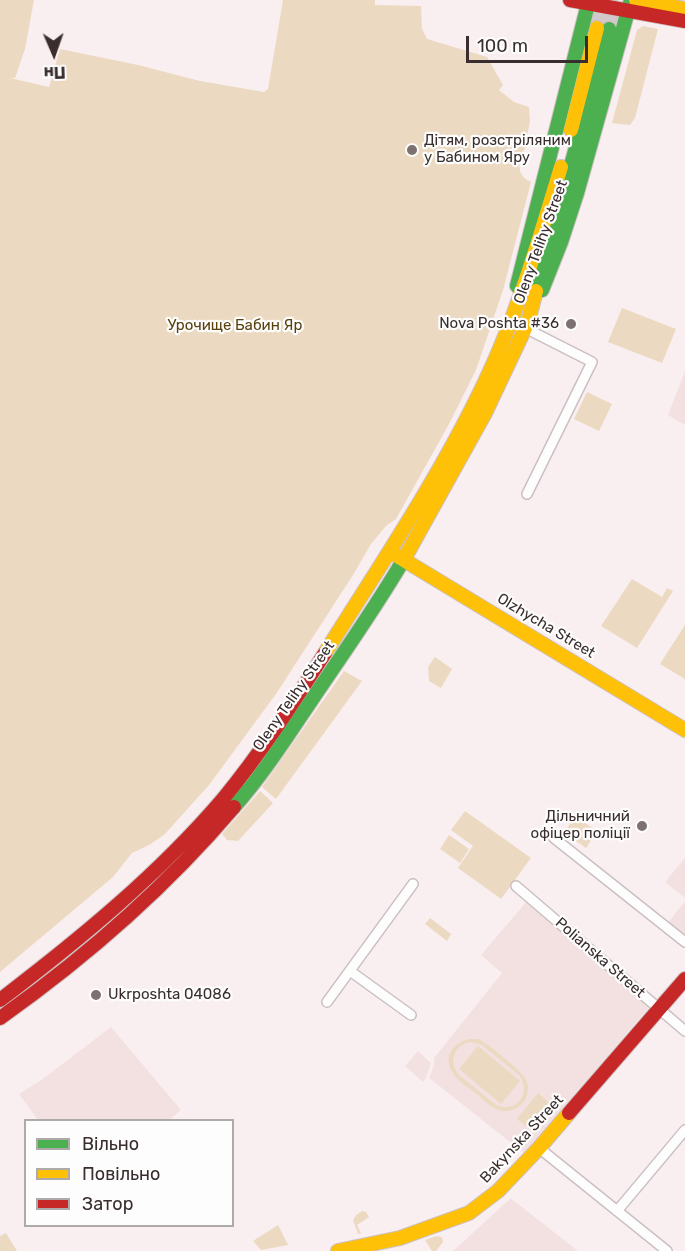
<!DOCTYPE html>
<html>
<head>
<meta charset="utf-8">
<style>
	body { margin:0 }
	#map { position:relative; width:685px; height:1251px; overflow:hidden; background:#faeff0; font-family:Rubik,sans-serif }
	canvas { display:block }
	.legend { position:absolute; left:24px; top:1119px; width:210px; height:108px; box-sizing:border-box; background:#fdfdfd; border:2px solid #afaaaa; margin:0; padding:8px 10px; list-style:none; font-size:18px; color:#392d2d }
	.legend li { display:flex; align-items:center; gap:12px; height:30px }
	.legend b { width:30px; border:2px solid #afaaaa }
	.north { position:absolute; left:24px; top:24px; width:60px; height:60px; -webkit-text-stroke:4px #fdfdfd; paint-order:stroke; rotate:178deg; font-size:16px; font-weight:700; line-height:24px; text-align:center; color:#392d2d }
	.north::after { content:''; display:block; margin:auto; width:21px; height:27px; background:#392d2d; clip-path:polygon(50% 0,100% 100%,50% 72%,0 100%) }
	.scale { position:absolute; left:466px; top:36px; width:122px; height:27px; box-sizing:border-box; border:3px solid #392d2d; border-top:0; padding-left:8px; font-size:18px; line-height:21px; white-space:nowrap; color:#392d2d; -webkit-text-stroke:4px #fdfdfd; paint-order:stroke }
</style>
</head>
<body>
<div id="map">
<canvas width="685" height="1251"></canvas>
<ul class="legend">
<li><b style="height:8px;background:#4caf50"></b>Вільно</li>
<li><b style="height:8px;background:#ffc107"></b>Повільно</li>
<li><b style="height:8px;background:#c62828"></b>Затор</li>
</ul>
<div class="north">Пн</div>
<div class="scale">100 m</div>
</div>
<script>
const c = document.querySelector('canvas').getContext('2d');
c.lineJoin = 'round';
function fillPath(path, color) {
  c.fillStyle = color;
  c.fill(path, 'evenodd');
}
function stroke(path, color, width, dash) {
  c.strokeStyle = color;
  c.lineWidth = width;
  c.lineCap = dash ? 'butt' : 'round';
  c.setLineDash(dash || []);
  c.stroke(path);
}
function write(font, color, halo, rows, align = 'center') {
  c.font = font + ' Rubik,sans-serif';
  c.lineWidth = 4.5;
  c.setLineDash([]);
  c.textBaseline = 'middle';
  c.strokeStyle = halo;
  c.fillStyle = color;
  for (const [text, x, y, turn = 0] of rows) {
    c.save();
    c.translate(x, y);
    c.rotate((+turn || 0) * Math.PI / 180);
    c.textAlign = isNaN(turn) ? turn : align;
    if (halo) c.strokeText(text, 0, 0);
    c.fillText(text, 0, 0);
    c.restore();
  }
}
fillPath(new Path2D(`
	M685,371V425L668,415Z
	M685,858V898L665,882Z
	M685,901V938L667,924Z
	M526,902L649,1007L524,1153L429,1078L434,1065V1058L502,973L481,955Z
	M111,1027L181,1110L169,1120H38L19,1094L40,1081Z
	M418,1051L431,1063L426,1078L423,1082L405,1066Z
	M511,1198L513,1200L578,1251H453Z`), '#f3e1e1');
fillPath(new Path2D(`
	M0,0H34L25,49L15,78H10L49,87L60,49L138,65L200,81L264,92L268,89L283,0H375V5L421,6L422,29L427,39L487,57L503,85L499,90L514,102L529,107L530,121L526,142L527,145C519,158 514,175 531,182L503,290L476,370L449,424L396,519L386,526L371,544L353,575L276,694L209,785L164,835L149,845L132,853L113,877L0,972Z
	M643,26L658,29L635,118L630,125L612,123L637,30Z
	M622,308L676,329L662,363L608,342Z
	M587,392L612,404L599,431L574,419Z
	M632,579L662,597L667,588L673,591L637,648L601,626Z
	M685,625V679L660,664Z
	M435,657L452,669L441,688L429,681L428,667Z
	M344,671L362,681L276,799L262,787Z
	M260,791L273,803L238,841L227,840L222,834Z
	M465,811L531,858L501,899L458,868L473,846L451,830Z
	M575,816L597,831L586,848L564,833Z
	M449,835L469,849L460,863L440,849Z
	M430,918L451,934L447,941L425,924Z
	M469,1039C470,1039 477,1039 478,1039C486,1042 519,1069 524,1077C529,1083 529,1091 526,1098C523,1104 518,1108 512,1110C508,1111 503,1112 499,1110C491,1108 483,1100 477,1094C469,1088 458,1082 453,1073C442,1057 453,1043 469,1039ZM470,1042L476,1043L482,1045L520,1076C531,1095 517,1113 496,1105L458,1074C449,1061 453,1046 470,1042Z
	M478,1046L520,1081L501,1104L459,1069Z
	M538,1093L556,1108L535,1133L517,1119Z
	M362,1211L366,1212L369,1217L357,1225L361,1233L358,1234L353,1220L356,1215Z
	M278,1225L288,1245L261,1250L253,1241Z
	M6,1233L17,1251H0V1236Z
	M436,1236L442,1237L443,1242L436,1251H432L425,1240Z`), '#ecd9c1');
stroke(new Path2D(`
	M597,28L603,0
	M609,29L615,0`), '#d3c8c9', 15, [15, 8]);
const street = new Path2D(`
	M525,328L592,362L527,494
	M554,838L685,942
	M516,886L685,1031
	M350,971L411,1015
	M327,1002L413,884
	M539,1148L667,1251
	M617,1211L685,1130`);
const fast = new Path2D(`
	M517,286L589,0
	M542,290L561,242L577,193L631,0
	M536,291L609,29
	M234,807C264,773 288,735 313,698C344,652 376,607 404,559`);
const slow = new Path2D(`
	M636,0L685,9
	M571,130L597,28
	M394,554L685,730
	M404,559L485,413L528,322L536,291
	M325,653C381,564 440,477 485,382C518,313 539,239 561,167
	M338,1251L400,1238L469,1213L498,1191L539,1148L569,1113`);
const jam = new Path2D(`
	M570,0L685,21
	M0,1000C80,939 158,875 223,799C261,753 293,703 325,653
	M0,1018C86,957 166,887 234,807
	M569,1113L685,979`);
stroke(street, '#cbc0c1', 12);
stroke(fast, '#cbc0c1', 16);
stroke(slow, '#cbc0c1', 16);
stroke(jam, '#cbc0c1', 16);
stroke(street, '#fefdfd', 9);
stroke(fast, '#4caf50', 14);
stroke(slow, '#ffc107', 14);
stroke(jam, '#c62828', 14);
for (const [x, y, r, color] of [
	[412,150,6,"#7d7171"],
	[571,324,6,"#7d7171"],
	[642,826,6,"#7d7171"],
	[96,995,6,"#7d7171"]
]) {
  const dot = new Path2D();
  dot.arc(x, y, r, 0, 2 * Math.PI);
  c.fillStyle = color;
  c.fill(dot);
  stroke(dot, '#fdfdfd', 2);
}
write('15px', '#392d2d', '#fdfdfd', [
	["Дітям, розстріляним",424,141],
	["у Бабином Яру",424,158],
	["Nova Poshta #36",559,324,"right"],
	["Дільничний",630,817,"right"],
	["офіцер поліції",630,834,"right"],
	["Ukrposhta 04086",108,995]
], 'left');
write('15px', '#392d2d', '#fdfdfd', [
	["Oleny Telihy Street",541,242,-70],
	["Olzhycha Street",546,626,31],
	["Oleny Telihy Street",294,696,-55],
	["Polianska Street",600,958,41],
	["Bakynska Street",522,1139,-47]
]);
write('15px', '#59410e', '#fdfdfd', [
	["Урочище Бабин Яр",235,326]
]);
</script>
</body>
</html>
